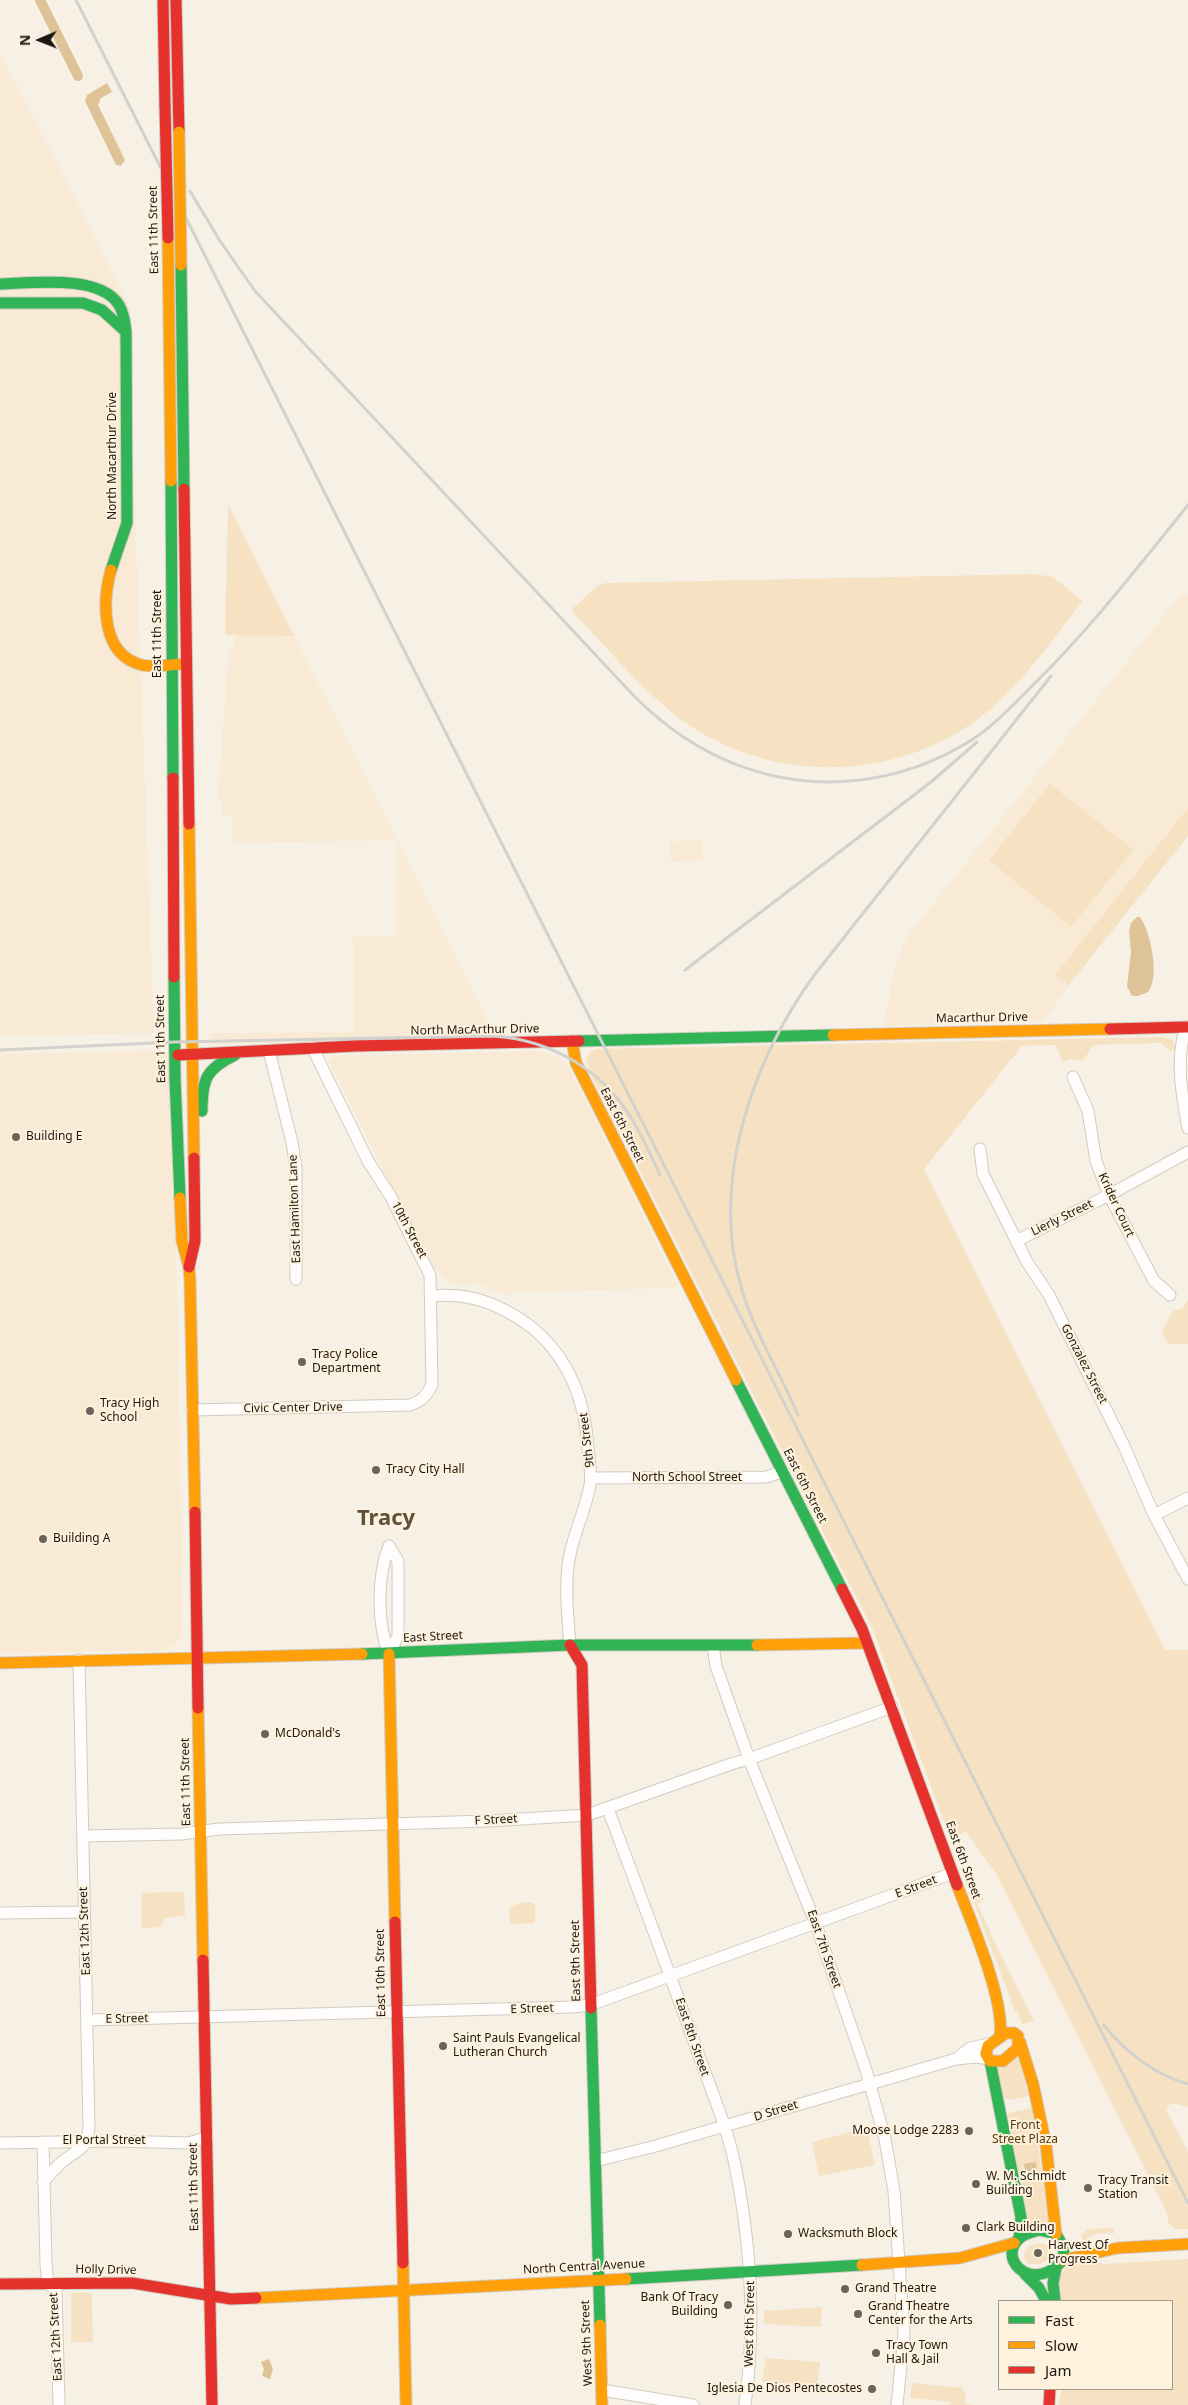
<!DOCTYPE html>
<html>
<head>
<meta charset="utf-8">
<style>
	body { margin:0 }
	#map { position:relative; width:1188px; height:2405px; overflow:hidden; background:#f7f0e5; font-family:"Noto Sans",sans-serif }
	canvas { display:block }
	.legend { position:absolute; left:998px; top:2300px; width:175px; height:90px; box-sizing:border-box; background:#fef2de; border:1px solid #a49a8b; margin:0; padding:6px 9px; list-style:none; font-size:15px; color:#1d170f }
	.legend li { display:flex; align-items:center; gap:10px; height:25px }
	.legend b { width:25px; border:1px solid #a49a8b }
	.north { position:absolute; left:15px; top:15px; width:50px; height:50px; -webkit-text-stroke:4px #fef2de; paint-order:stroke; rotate:269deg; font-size:14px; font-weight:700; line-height:20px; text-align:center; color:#1d170f }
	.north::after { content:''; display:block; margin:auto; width:18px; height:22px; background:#1d170f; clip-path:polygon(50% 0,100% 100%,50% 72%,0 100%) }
</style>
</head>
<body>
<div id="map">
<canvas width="1188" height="2405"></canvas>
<ul class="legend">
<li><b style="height:6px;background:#30b455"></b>Fast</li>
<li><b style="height:6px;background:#ff9f0a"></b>Slow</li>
<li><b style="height:6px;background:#e5322d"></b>Jam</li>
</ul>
<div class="north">N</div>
</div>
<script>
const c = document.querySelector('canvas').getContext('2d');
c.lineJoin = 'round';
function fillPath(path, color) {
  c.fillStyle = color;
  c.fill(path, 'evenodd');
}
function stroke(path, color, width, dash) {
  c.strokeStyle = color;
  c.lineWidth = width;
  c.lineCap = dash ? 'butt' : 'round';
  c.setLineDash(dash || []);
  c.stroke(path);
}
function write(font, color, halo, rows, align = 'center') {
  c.font = font + ' "Noto Sans",sans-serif';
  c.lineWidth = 4;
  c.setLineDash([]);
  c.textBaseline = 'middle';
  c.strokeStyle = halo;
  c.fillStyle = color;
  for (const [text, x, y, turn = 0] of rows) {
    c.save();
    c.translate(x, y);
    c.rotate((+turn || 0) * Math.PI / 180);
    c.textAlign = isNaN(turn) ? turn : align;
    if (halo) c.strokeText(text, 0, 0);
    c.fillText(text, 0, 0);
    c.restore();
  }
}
fillPath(new Path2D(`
	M0,52L127,302L154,1033L0,1036Z
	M1183,592L1188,596V808L1055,975L1068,986L1044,1021L883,1026L895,967L905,941L911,932Z
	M234,635L295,636L397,839L491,1026L494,1037L211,1044V1033L354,1032L353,937L396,936L397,840L233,843L232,816L221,815L222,801L218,800L228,658L230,647H234Z
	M702,840L703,860L671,862L670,842Z
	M169,1051L175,1196L183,1634L175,1645L166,1650L0,1653V1054Z
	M541,1051L562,1059L567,1064L678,1286L673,1288L514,1292L510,1296L476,1283L459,1286L444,1278L427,1258L329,1061L335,1056Z`), '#f8ead4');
fillPath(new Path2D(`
	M228,504L292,632L295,636L225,635Z
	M1034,574L1053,577L1083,601C1054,637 1027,677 993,707C903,785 768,787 675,715C637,685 605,645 571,610L597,586L606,583Z
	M1050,784L1133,850L1071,927L989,860Z
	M1188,808V836L1068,986L1055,975Z
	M1164,1037L1173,1041L1176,1050L1170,1051L1161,1043L1093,1045L1083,1061L1071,1059L1062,1062L1056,1045L1022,1046L924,1169L1165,1650H1188V2107L1171,2103L1166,2109L1188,2152V2229H1175L1169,2224L1166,2211L996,1873L966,1832L950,1838L873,1630L592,1077L586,1059L591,1051L598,1049Z
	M1188,1300V1344H1168L1162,1331L1173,1311L1183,1308Z
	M972,1874L973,1879L970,1880L979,1898H984V1900L977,1904L990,1930L989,1931L1034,2021L1022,2024L1017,2010L1015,2011L966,1882L967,1876Z
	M184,1892L185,1916L164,1918L161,1927L142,1928L141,1893Z
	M532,1902L535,1905V1923L510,1924L509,1909L520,1903Z
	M1018,2054L1029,2096L1009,2100L1003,2097L996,2068Z
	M1033,2108L1049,2224L1027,2228L1008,2113Z
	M867,2128L875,2165L819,2176L812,2142Z
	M1114,2228L1115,2233L1093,2234L1084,2242L1081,2235L1088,2229Z
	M1040,2243L1051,2247V2257L1040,2264H1029L1024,2259L1025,2250L1030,2246Z
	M1091,2259L1103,2264L1188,2259V2405H1059L1061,2389H1172V2301H1059V2279L1066,2267Z
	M71,2293H92L93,2342H71Z
	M822,2307L821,2327L764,2324V2311Z
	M766,2358L820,2362L817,2388L762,2381Z
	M912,2383L963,2388V2391L966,2392L965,2404L977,2405H950V2402L910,2398Z`), '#f6e2c2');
fillPath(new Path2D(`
	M107,83L112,92L101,98L98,105L125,160L121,166L116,165L85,101L87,95Z
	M1137,917H1140C1151,932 1160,978 1148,992L1138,996H1132L1127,986L1131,952L1129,932L1131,923Z
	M1036,2162L1038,2178L1027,2180L1024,2164Z
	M269,2359L273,2369L270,2379L262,2376L264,2369L261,2362Z`), '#dec397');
stroke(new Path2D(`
	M40,0L78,76`), '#dec397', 10);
const street = new Path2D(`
	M1186,1027C1175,1058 1182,1096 1188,1128
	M269,1051L292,1142L296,1168V1279
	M1073,1077L1088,1111L1096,1161L1109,1195L1154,1281L1170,1295
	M980,1149L983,1174L1027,1262L1049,1295L1124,1446L1154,1515L1188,1579
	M1016,1241L1109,1195L1188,1152
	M432,1296C469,1292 500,1304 530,1326C569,1357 585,1400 588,1448C589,1460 592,1473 590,1485C585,1513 571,1538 568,1566C565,1592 568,1619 570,1645
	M192,1410L410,1405C422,1401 426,1396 432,1385L430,1275L391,1197L368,1161L312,1047
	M591,1478L766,1477L782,1472
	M1154,1515L1188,1498
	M389,1546L398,1561V1636L389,1654
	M389,1546C377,1575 377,1625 389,1654
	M713,1646L716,1666L749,1759L815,1922L866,2070L885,2139L894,2191L904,2334L897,2405
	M608,1809C638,1889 668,1969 697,2050C710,2088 727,2126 735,2165C751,2244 756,2324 745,2405
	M83,1836L182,1834L219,1829L488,1821L587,1815L734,1763L749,1759L892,1707
	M0,1913L83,1912
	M87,2020L573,2007L590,2005L953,1873
	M956,2059L970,2048L989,2044
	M43,2142L46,2264L48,2284L56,2289L59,2405
	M0,2143L116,2141L189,2143L207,2137
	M595,2161L652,2147L956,2059L977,2057L989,2059
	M43,2182C49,2175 55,2168 62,2162C79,2148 86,2151 89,2127L79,1660
	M602,2390L693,2405`);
const fast = new Path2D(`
	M181,265L184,489
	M0,284C32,283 100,274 119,305C124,313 125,323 126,332L127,523L111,570
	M0,303H83L102,310L126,332
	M171,481L173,778
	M174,977L175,1078L180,1198
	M579,1041L833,1035
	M202,1111C202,1079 206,1069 235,1055
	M736,1380L842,1589
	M362,1654L570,1645H757
	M591,2008L600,2325
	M990,2061L1021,2217L1019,2239
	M1039,2230L1056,2234C1062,2244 1069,2256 1058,2265C1028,2292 996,2256 1021,2237C1026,2233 1033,2232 1039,2230Z
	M1025,2274L1039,2288L1046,2301
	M626,2279L862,2265
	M1055,2301L1053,2283L1056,2268`);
const slow = new Path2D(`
	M168,238L171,481
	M111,570C102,602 101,655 142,665C156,668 171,664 185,664
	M189,824L194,1158
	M833,1035L1110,1029
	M572,1041L576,1063L736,1380
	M180,1198L182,1241L189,1267L190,1281L195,1512
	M757,1645L867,1643
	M389,1654L395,1922
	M0,1663L362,1654
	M198,1708L203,1960
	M957,1885C971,1921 1005,2000 1000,2036
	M1006,2033H1014L1018,2036V2048L1003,2061H990L986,2054L988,2046Z
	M1020,2042L1033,2084L1046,2145L1056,2234
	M1063,2260L1118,2248L1188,2244
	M403,2263L406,2405
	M862,2265L960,2258L1014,2243
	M256,2298L626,2279
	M600,2325L602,2405`);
const jam = new Path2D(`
	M163,0L165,106
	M176,0L179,132
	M184,489L189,824
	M173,778L174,977
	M1110,1029L1188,1027
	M178,1055L355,1046L579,1041
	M189,1267L195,1241L194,1158
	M195,1512L198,1708
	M842,1589L862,1629L957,1885
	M570,1645L582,1665L591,2008
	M395,1922L403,2263
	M203,1960L212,2405
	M0,2284L132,2283L231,2299L256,2298
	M1049,2405L1050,2389`);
stroke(street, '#d1cbc2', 13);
stroke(fast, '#d1cbc2', 13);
stroke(slow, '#d1cbc2', 13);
stroke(jam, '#d1cbc2', 13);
stroke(street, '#fefdfb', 11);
stroke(fast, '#30b455', 11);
stroke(slow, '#ff9f0a', 11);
stroke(jam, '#e5322d', 11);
stroke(new Path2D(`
	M76,0L1188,2203
	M190,191L220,241L255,291L634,696C680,742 733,772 798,780C856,787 915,774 965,744C991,729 1012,706 1033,685C1090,629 1138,567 1188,505
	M685,970L931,782L977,742
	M0,1050L175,1042L485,1036C540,1036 595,1064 626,1110C640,1130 650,1154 660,1175
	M798,1415C780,1372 755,1334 742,1290C709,1183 752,1061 815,974L1051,676
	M1104,2025C1124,2051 1155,2075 1188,2084`), '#d2d1cd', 3);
const slowBridge = new Path2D(`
	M179,132L181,265`);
const jamBridge = new Path2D(`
	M165,106L168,238`);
stroke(slowBridge, '#cfcbc5', 13, []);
stroke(jamBridge, '#cfcbc5', 13, []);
stroke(slowBridge, '#ff9f0a', 11);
stroke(jamBridge, '#e5322d', 11);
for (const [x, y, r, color] of [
	[16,1137,5,"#69635a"],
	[302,1362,5,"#69635a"],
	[90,1411,5,"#69635a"],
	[376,1470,5,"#69635a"],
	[43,1539,5,"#69635a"],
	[265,1734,5,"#69635a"],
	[443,2046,5,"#69635a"],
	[969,2131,5,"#69635a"],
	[976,2184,5,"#69635a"],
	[1088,2188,5,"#69635a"],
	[966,2228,5,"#69635a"],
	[788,2234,5,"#69635a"],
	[1038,2253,5,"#69635a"],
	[845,2289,5,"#69635a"],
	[728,2305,5,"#69635a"],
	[858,2314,5,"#69635a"],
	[876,2353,5,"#69635a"],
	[872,2389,5,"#69635a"]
]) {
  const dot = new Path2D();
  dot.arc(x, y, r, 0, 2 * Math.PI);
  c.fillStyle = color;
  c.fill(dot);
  stroke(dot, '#fef2de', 2);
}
write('12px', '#1d170f', '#fef2de', [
	["East 11th Street",154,230,-91],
	["North Macarthur Drive",113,456,-90],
	["East 11th Street",158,634,-90],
	["Macarthur Drive",982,1018,-1],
	["North MacArthur Drive",475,1030,-1],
	["East 11th Street",161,1039,-91],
	["East 6th Street",622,1125,63],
	["Krider Court",1116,1205,65],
	["East Hamilton Lane",295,1209,-92],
	["Lierly Street",1062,1218,-26],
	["10th Street",409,1230,62],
	["Gonzalez Street",1084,1364,63],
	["Civic Center Drive",293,1408,-1],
	["9th Street",587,1440,-97],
	["North School Street",687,1478],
	["East 6th Street",805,1486,63],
	["East Street",433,1637,-3],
	["East 11th Street",186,1782,-91],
	["F Street",496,1820,-3],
	["East 6th Street",963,1860,70],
	["E Street",916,1887,-21],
	["East 12th Street",85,1931,-92],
	["East 7th Street",824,1949,71],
	["East 9th Street",576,1961,-91],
	["East 10th Street",381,1973,-91],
	["E Street",532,2009,-2],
	["E Street",127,2019,-1],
	["East 8th Street",692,2037,71],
	["D Street",776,2111,-17],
	["El Portal Street",104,2141],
	["East 11th Street",194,2187,-91],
	["North Central Avenue",584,2267,-3],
	["Holly Drive",106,2270,1],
	["West 8th Street",750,2324,-89],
	["East 12th Street",56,2337,-93],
	["West 9th Street",587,2343,-92]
]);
write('12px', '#1d170f', '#fef2de', [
	["Building E",26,1137],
	["Tracy Police",312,1355],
	["Department",312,1369],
	["Tracy High",100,1404],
	["School",100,1418],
	["Tracy City Hall",386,1470],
	["Building A",53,1539],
	["McDonald's",275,1734],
	["Saint Pauls Evangelical",453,2039],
	["Lutheran Church",453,2053],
	["Moose Lodge 2283",959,2131,"right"],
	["W. M. Schmidt",986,2177],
	["Building",986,2191],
	["Tracy Transit",1098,2181],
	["Station",1098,2195],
	["Clark Building",976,2228],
	["Wacksmuth Block",798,2234],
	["Harvest Of",1048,2246],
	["Progress",1048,2260],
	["Grand Theatre",855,2289],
	["Bank Of Tracy",718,2298,"right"],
	["Building",718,2312,"right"],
	["Grand Theatre",868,2307],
	["Center for the Arts",868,2321],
	["Tracy Town",886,2346],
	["Hall & Jail",886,2360],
	["Iglesia De Dios Pentecostes",862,2389,"right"]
], 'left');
write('12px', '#523a0a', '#fef2de', [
	["Front",1025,2126],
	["Street Plaza",1025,2140]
]);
write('bold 22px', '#5d513c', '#fef2de', [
	["Tracy",386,1519]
]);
</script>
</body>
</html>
